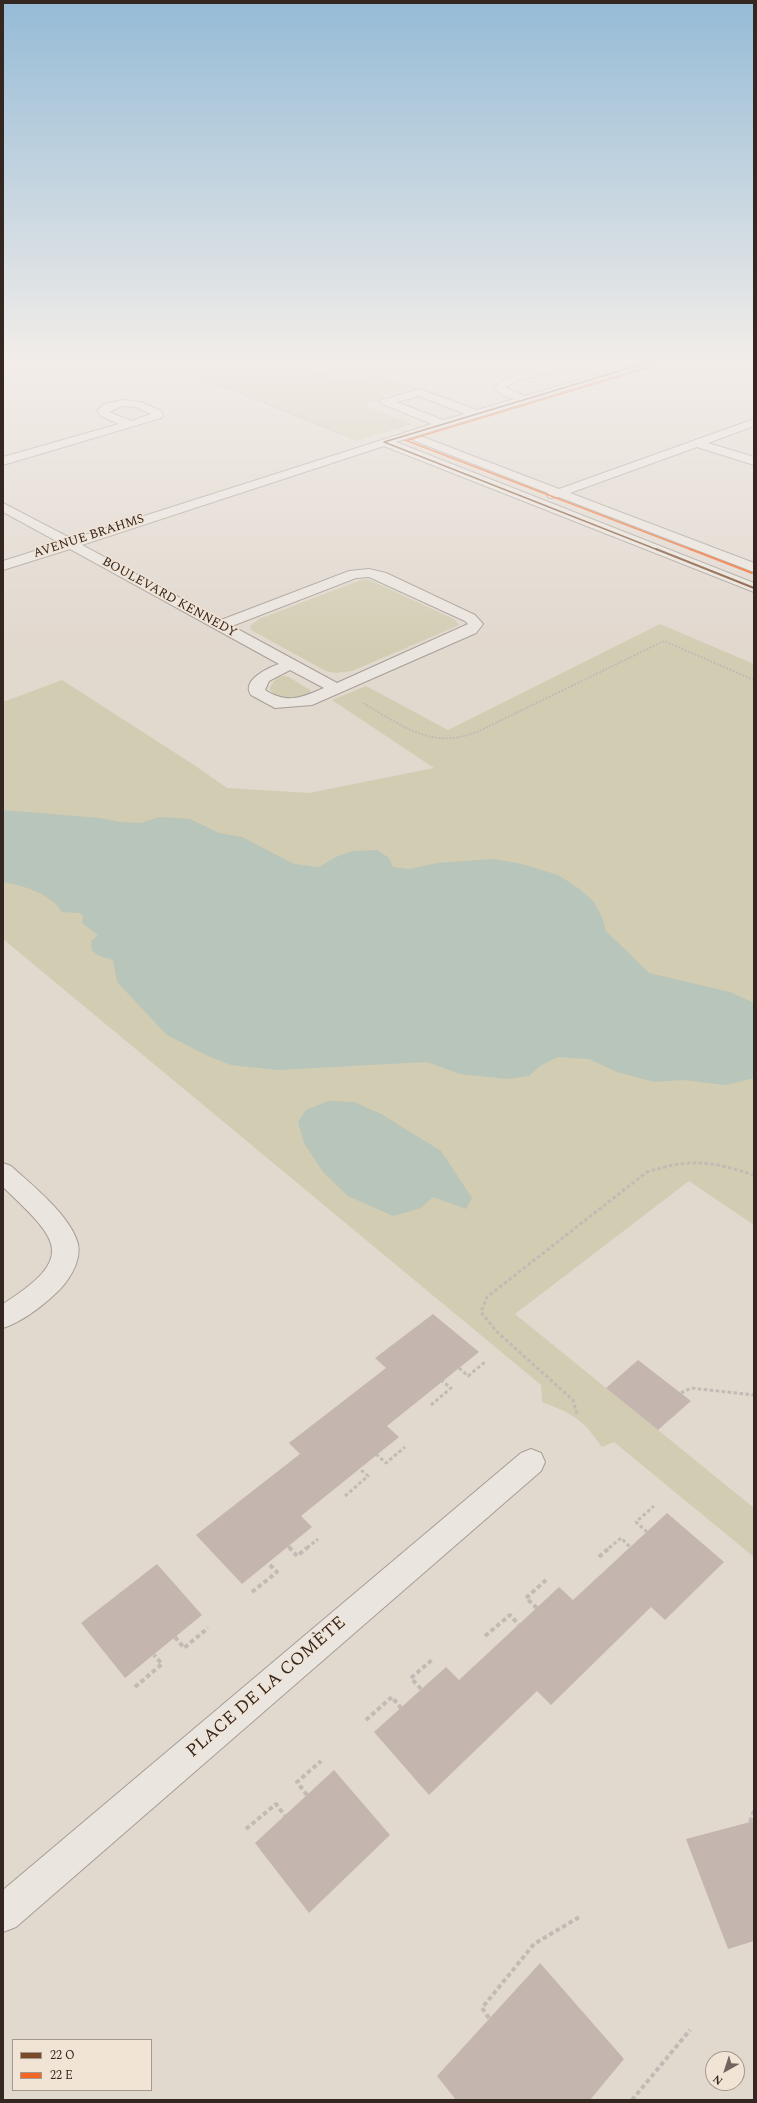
<!DOCTYPE html>
<html>
<head>
<meta charset="utf-8">
<style>
	body { margin:0 }
	#map { position:relative; width:757px; height:2103px; overflow:hidden; background:#e1d8ce; font-family:Spectral,serif }
	canvas { display:block }
	.frame { position:absolute; inset:0; border:4px solid #342620; pointer-events:none }
	.legend { position:absolute; left:12px; top:2039px; width:140px; height:52px; box-sizing:border-box; background:#f1e4d5; border:1px solid #a5988d; margin:0; padding:5px 7px; list-style:none; font-size:12px; color:#342620 }
	.legend li { display:flex; align-items:center; gap:8px; height:20px }
	.legend b { width:20px; border:1px solid #a5988d }
	.north { position:absolute; left:705px; top:2051px; width:40px; height:40px; box-sizing:border-box; background:#f1e4d5; border:1px solid #a5988d; border-radius:50%; rotate:219deg; font-size:11px; font-weight:700; line-height:16px; text-align:center; color:#342620 }
	.north::after { content:''; display:block; margin:auto; width:14px; height:18px; background:#71645d; clip-path:polygon(50% 0,100% 100%,50% 72%,0 100%) }
</style>
</head>
<body>
<div id="map">
<canvas width="757" height="2103"></canvas>
<div class="frame"></div>
<ul class="legend">
<li><b style="height:5px;background:#7a4b2a"></b>22 O</li>
<li><b style="height:5px;background:#f26522"></b>22 E</li>
</ul>
<div class="north">N</div>
</div>
<script>
const c = document.querySelector('canvas').getContext('2d');
c.lineJoin = 'round';
function fillPath(path, color) {
  c.fillStyle = color;
  c.fill(path, 'evenodd');
}
function stroke(path, color, width, dash) {
  c.strokeStyle = color;
  c.lineWidth = width;
  c.lineCap = dash ? 'butt' : 'round';
  c.setLineDash(dash || []);
  c.stroke(path);
}
function write(font, color, halo, rows, align = 'center') {
  c.font = font + ' Spectral,serif';
  c.lineWidth = 3;
  c.setLineDash([]);
  c.textBaseline = 'middle';
  c.strokeStyle = halo;
  c.fillStyle = color;
  for (const [text, x, y, turn = 0] of rows) {
    c.save();
    c.translate(x, y);
    c.rotate((+turn || 0) * Math.PI / 180);
    c.textAlign = isNaN(turn) ? turn : align;
    if (halo) c.strokeText(text, 0, 0);
    c.fillText(text, 0, 0);
    c.restore();
  }
}
fillPath(new Path2D(`
	M157,360H306L297,362L346,382L376,374L410,388L382,396L386,398L364,405L413,424L356,441Z
	M363,579L370,580L454,619L459,624L457,626L352,671L335,673L326,671L251,630L250,626L259,619Z
	M660,624L754,664V1225L689,1181L515,1314L754,1508V1557L614,1442L602,1447C582,1419 574,1414 542,1402L541,1385L3,939V702L62,680L194,765L227,788L309,793L434,768L332,700L366,686L448,730Z
	M284,676L289,677L310,690L311,693C300,699 276,702 270,689C272,682 277,677 284,676Z`), '#d2ccb2');
fillPath(new Path2D(`
	M3,810L99,818L121,822L141,823L159,817L177,818L190,819L219,833L242,837L294,864L319,867L336,857L352,851L377,850L389,858L393,867L409,869L437,863L494,859L522,864L558,875L578,888L593,901L602,917L606,931L649,973L730,992L754,1003V1078L726,1085L683,1080L654,1082L617,1072L589,1059L558,1057L540,1066L529,1076L507,1079L460,1074L427,1062L277,1070L231,1065L208,1056L167,1035L117,982L113,960L100,956L92,951L91,941L98,935L82,923L83,916L80,913L62,912C52,894 22,885 3,882Z
	M329,1101L354,1102L381,1114L441,1151L472,1198L466,1209L433,1197L421,1208L393,1216L348,1196L323,1172L304,1143L298,1122L306,1110Z`), '#b8c5ba');
fillPath(new Path2D(`
	M433,1314L479,1352L387,1426L399,1437L301,1516L312,1527L242,1584L196,1535L300,1454L289,1443L386,1368L375,1358Z
	M638,1360L691,1401L658,1430L606,1388Z
	M667,1513L724,1562L665,1620L651,1607L551,1705L537,1691L429,1795L374,1732L446,1667L459,1680L559,1587L573,1600Z
	M157,1564L202,1615L125,1678L81,1623Z
	M334,1770L390,1835L309,1913L255,1843Z
	M754,1821V1941L728,1949L686,1839Z
	M540,1963L624,2059L590,2100H456L437,2076Z`), '#c4b6af');
const minor = new Path2D(`
	M3,360H20L19,362L3,365Z
	M571,360H586L585,362L515,382L505,387L525,396L646,360H661L660,362L396,442L754,583V592L384,446L82,545L221,620L349,571L369,569L386,573L475,615L483,624L476,633L312,705L275,708L251,695C241,680 268,668 279,664L70,549L3,570V561L60,543L3,512V503L72,539L432,424L382,404L380,402L382,400L419,389L477,410L514,399L502,395L494,388C502,374 554,364 571,360ZM419,396L465,414L443,420L397,402ZM369,577L465,621L468,624L337,683L232,626L356,578ZM290,670L324,688C301,698 287,704 265,690L269,681Z
	M122,400L141,402L161,411L163,416L161,418L3,465V457L119,424L101,416L97,411L104,404ZM122,406L136,407L151,414L131,421L109,412Z
	M754,419V426L708,443L754,457V465L697,447L570,493L754,563V572L559,497L549,498L547,495L548,493L415,441L413,439L415,437H423L559,489Z
	M3,1163L11,1166C32,1185 71,1216 78,1244C82,1262 67,1284 54,1295C40,1308 21,1322 3,1328V1304C79,1256 57,1239 3,1187Z
	M531,1449L541,1453L545,1462L541,1471L16,1927L3,1932V1890L521,1453Z`);
stroke(minor, '#a69e97', 2);
stroke(new Path2D(`
	M159,360L341,434
	M465,367L483,374
	M376,377L384,380
	M448,379L476,371`), '#c2bbb5', 1.5, [1.5, 1]);
stroke(new Path2D(`
	M363,703C403,726 432,751 479,731L664,641L754,680`), '#c2bbb5', 2, [2, 1.5]);
stroke(new Path2D(`
	M459,1368L468,1376L485,1362
	M681,1393L691,1388L754,1395
	M431,1405L451,1388L442,1381
	M577,1414L573,1400L496,1331L481,1312L487,1297L647,1172C690,1158 711,1161 754,1175
	M376,1454L386,1463L405,1447
	M345,1496L368,1476L359,1468
	M647,1532L636,1522L654,1506
	M288,1546L290,1548
	M307,1548L318,1539
	M609,1548L621,1538L630,1547`), '#c2bbb5', 3, [3.5, 2.5]);
stroke(new Path2D(`
	M289,1547L297,1556L308,1547
	M599,1557L610,1547
	M252,1592L277,1572L268,1563
	M537,1608L526,1598L546,1580
	M485,1636L510,1615L519,1625
	M175,1637L184,1648L208,1628
	M135,1687L162,1664L154,1655
	M421,1689L411,1678L433,1659
	M366,1720L392,1697L401,1708
	M307,1795L297,1782L321,1761
	M750,1822L754,1811
	M246,1829L276,1804L285,1816
	M489,2018L482,2008L534,1944L581,1916
	M632,2100L690,2030`), '#c2bbb5', 4, [4.5, 3]);
fillPath(minor, '#eae5de');
stroke(new Path2D(`
	M384,442L658,550
	M384,442L656,360`), '#7a4b2a', 1.5);
stroke(new Path2D(`
	M656,549L754,588`), '#7a4b2a', 2);
stroke(new Path2D(`
	M405,440L692,550
	M408,440L657,365`), '#f26522', 1.5);
stroke(new Path2D(`
	M690,549L752,573`), '#f26522', 2);
const sky = c.createLinearGradient(0, 0, 0, 654);
sky.addColorStop(0, '#95bbd6');
sky.addColorStop(0.55, '#f2ede9');
sky.addColorStop(1, '#f2ede900');
c.fillStyle = sky;
c.fillRect(0, 0, 757, 654);
write('13px', '#342620', '#f1e4d5', [
	["AVENUE BRAHMS",89,537,-18],
	["BOULEVARD KENNEDY",169,598,29]
]);
write('18px', '#342620', '#f1e4d5', [
	["PLACE DE LA COMÈTE",267,1688,-41]
]);
</script>
</body>
</html>
